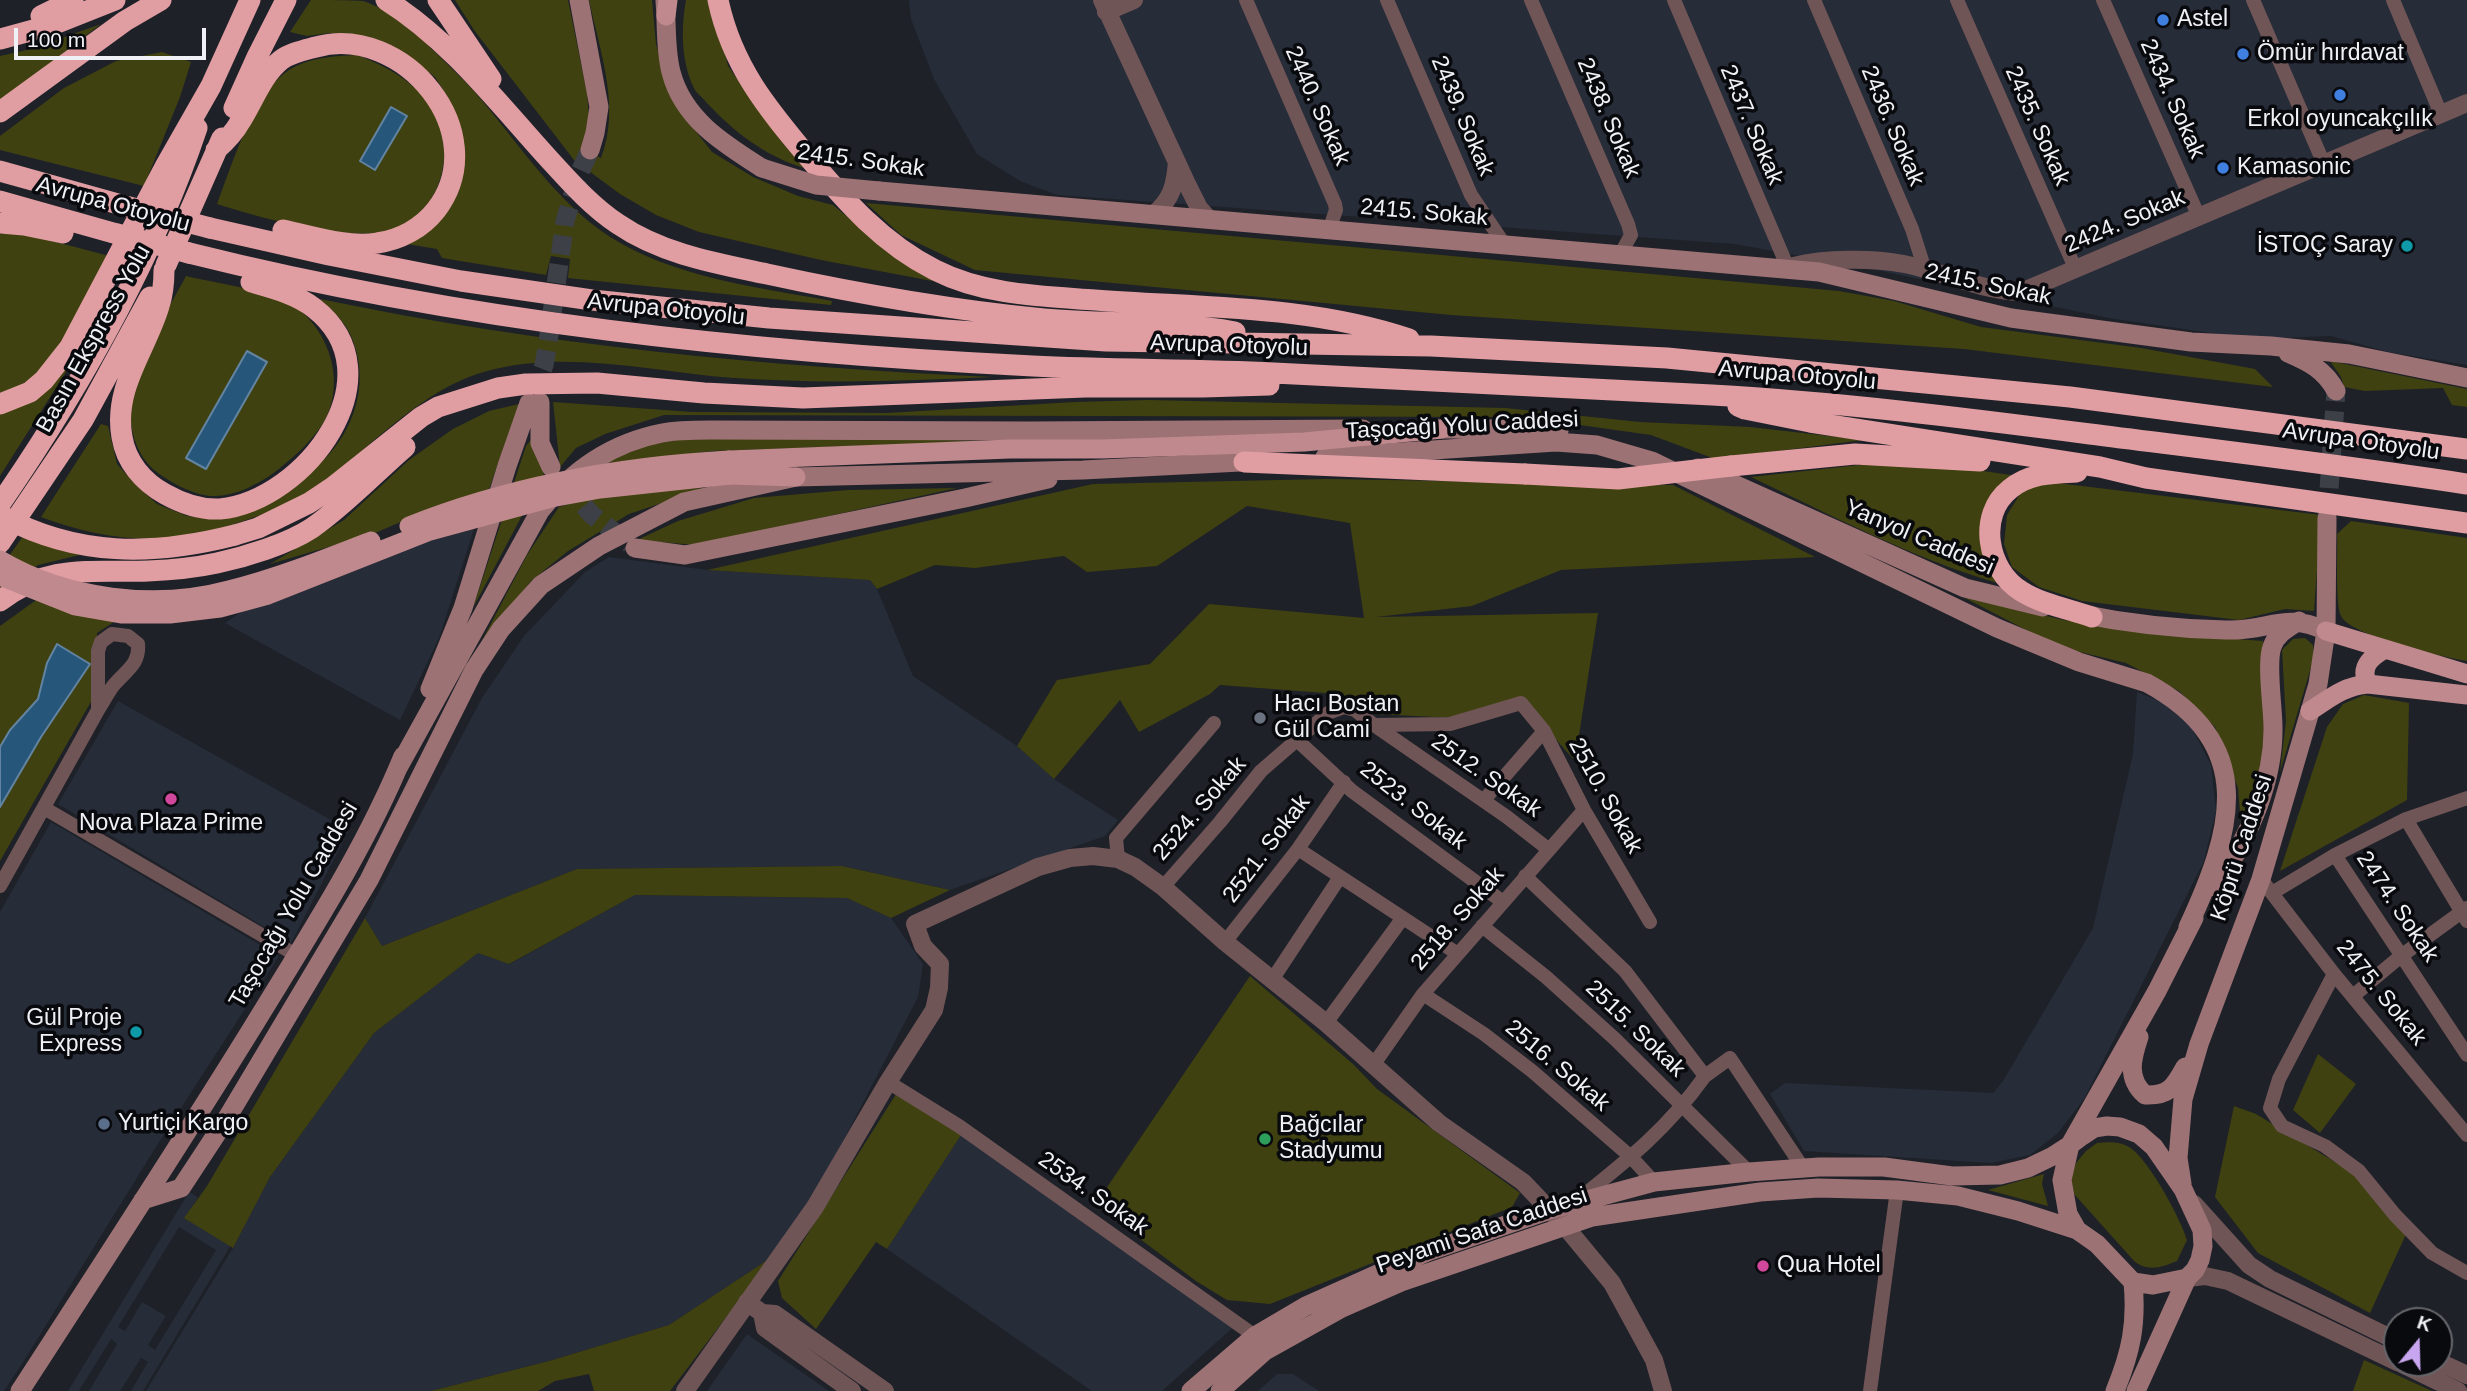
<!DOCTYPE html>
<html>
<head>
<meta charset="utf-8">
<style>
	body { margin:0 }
	#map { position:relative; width:2467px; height:1391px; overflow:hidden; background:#1e2128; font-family:Helvetica,sans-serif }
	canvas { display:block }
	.north { position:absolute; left:2383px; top:1307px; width:70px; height:70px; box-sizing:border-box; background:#090a0e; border:2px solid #65666b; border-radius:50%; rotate:19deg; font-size:19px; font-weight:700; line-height:28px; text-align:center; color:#eff1f6 }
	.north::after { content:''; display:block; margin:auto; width:24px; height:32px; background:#c7a6ef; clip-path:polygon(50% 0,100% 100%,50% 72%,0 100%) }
	.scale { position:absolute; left:14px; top:28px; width:192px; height:32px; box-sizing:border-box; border:4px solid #eff1f6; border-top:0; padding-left:9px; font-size:21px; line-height:24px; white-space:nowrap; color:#eff1f6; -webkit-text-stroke:5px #090a0e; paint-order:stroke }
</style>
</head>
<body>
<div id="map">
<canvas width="2467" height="1391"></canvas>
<div class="north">K</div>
<div class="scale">100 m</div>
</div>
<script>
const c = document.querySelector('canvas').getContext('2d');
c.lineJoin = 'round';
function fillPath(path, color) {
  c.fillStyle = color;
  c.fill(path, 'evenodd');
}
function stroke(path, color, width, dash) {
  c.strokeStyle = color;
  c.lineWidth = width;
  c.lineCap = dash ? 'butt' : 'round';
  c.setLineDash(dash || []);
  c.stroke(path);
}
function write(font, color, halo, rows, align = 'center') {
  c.font = font + ' Helvetica,sans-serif';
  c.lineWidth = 7;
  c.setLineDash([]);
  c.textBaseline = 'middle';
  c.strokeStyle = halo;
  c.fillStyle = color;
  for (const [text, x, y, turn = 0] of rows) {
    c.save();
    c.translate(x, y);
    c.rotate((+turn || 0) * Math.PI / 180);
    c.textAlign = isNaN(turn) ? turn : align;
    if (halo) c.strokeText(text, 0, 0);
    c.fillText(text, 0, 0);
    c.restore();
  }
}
fillPath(new Path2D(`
	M909,0H2467V365L2388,352L2331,336L2252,339L2109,318L1871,269L1735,244L1057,195L1020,181L977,154L934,79L911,19Z
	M475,526L439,638L400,720L225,623L247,608L394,552Z
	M609,557L707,570L870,580L877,589L913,676L1017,746L1054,779L1118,820L1105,836L950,890L842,866L577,869L382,946L365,918L482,698L524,636L585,572Z
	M2137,692L2162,702L2190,725L2211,765L2216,810L2204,861L2084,1099L2058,1133L2030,1155L1990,1163L1804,1151L1770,1094L1785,1083L1993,1093L2003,1081L2093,928L2133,754Z
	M118,701L349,830L291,943L58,804Z
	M51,822L279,956L154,1150L25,1359L4,1391H0V912Z
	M635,895L848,898L891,918L923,964L918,997L813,1199L772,1257L669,1325L549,1361L431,1391H146L233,1248L270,1177L374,1033L478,953L510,964Z
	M963,1132L1238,1323L1162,1391H1092L887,1249Z
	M189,1192L198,1197L187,1215L243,1225L143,1391H131L148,1362L141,1358L120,1391H89L117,1344L111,1339L79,1391H68ZM179,1227L216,1250L155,1350L148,1345L166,1316L142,1302L125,1331L118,1327Z
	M747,1334L829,1391H707Z
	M1277,1374H1293L1319,1391H1258Z`), '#262c38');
fillPath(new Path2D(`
	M311,0C326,0 350,0 363,1C394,11 418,35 440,57C451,68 463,79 474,91C519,143 560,210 622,244C685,279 761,288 832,301L831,305L568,278L570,259L551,256L546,275L442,258L437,249L407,244L463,157L462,135L447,96L435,77L408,56L351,34L329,33L307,36L290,32Z
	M455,0H568L587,93L589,117L583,149L601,158C621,107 600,52 589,0H652L656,44L670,93L686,119L712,152L753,177L798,196L833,205L879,243L943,283L821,260L699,232L656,215L620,194L574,160L474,30Z
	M686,0H711L728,66L779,138L804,168C765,156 734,132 706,102C702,97 695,92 693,86C681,59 681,28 686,0Z
	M101,24L0,102V56L31,49Z
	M162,52L191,62L180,97L144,186L0,150V136L64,88L116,61Z
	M357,55C389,67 414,82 434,109C438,115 439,123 441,129C453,169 432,220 389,231C345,241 260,218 217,204C231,167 251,103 280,77C300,58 331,56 357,55ZM391,107L406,116L375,170L360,161Z
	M866,203L1839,291L1894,301L1981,327L2141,348L2255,369L2273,387L1964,349L1451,315L975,270L901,235Z
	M22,233L113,257L55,353L30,380L0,395V234Z
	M186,276C211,282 270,291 289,302C327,326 346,377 326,418C315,439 293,458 275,472C258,484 238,495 216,496C197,497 173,484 158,473C135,456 127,425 132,397C139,354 166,314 186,276ZM247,352L256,357L206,469L187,458Z
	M320,299C541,345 767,367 993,377C906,381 821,384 734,378C653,372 567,349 487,371C438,384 397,421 359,453C345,464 332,476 318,486C298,500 275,510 252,518C177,546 115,545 41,517L101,424L108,426L117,464L135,484L157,504L187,516L203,518C228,507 253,497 278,486C289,481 302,477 312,470C351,441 371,387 353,341C347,323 333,311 320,299Z
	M68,361L71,364L0,476V412Z
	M2330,361L2467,389V407L2452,405L2443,388L2365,391L2344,387L2341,377Z
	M1149,400L1505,408L1640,422L1750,427L1864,440L1715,459L1651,435L1523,417L664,415L605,434L576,448L560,467L553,402L692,412L887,413L1075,402Z
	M519,404L488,492L430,509L373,534L270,564L344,520L409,460L453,429L489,411Z
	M534,436L544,474L473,608L526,446Z
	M697,436L990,441L713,451L599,464L651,444Z
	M1877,463L1955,467L2011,475L1999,485L1989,499L1984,549L1997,583C1912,558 1831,515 1751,477Z
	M1327,479L1673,485L1815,557L1561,570L1472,606L1376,617L1598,613L1575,761L1530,710L1511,699L1458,718L1372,714L1338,694L1220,685L1210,694L1139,732L1120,700L1054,779L1017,746L1057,680L1150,664L1209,604L1364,618L1350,523L1247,506L1157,566L1087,572L1064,556L975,568L935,565L877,589L870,580L707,570L1093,484Z
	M2049,482L2321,515L2314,611L2285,609L2239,620L2082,601L2039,587L2012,567L2004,544L2007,515L2022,491Z
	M707,488L629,514L568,551L531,581L476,652L527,555L559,507L586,499L665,489Z
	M957,488L696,545L637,540L678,521L754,498L848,490Z
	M2351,521L2467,538V661C2442,657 2351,636 2341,616C2335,605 2338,550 2337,534Z
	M23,536L88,553L38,565L0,588V569Z
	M1963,597L2064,620L2166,634L2263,641L2266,744L2260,783L2241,825L2238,788L2215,727L2179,691L2126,663L2059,647Z
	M39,598L123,616L97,633L96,693L0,861V807L41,737L89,665L47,663L38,699L10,730L0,747V626Z
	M2305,638L2313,645L2314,657L2280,772L2286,721L2282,650L2293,639Z
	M2364,695L2409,703L2407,800L2280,871L2327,727L2343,704Z
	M842,866L950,890L891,918L847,898L635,895L509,964L478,953L374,1033L270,1177L233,1248L184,1218L207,1186L365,918L382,946L577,869Z
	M1250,976L1353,1064L1377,1089L1520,1193L1512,1207L1270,1304L1227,1300L1196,1281L1095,1205Z
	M2318,1054L2356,1084L2320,1133L2293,1110Z
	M898,1091L963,1132L887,1249L876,1242L816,1329L782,1298L778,1281Z
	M2234,1106L2256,1114L2353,1173L2407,1232L2370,1313L2258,1253L2215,1197Z
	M2097,1143C2107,1142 2119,1141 2129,1147C2148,1158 2181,1219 2187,1240L2177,1261C2162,1267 2150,1272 2135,1262L2074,1194L2071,1178L2076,1163L2086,1151Z
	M2044,1174L2042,1184L2048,1206L1988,1190Z
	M772,1257L670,1391H594L589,1374L555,1381L538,1391H431L549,1361L669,1325Z
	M2364,1360L2432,1391H2353Z`), '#404110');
const water = new Path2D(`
	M391,107L407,116L375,170L360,161Z
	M247,351L267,362L206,469L186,458Z
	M57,644L90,664L41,737L0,807V747L10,730L38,699L47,663Z`);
fillPath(water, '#27567b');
stroke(water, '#6384a0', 2);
stroke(new Path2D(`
	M532,396L544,365L548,342L565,221L579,174L590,150
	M565,484L592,515L630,544
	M2327,517L2336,391`), '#3d4047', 19, [19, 10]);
stroke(new Path2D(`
	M1246,0L1335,204L1336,210L1329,230
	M1387,0L1471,195L1504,244
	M1531,0L1628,224L1631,235L1620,255
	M1674,0L1788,268
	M1814,0L1912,229L1925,270
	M1957,0L2076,270
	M2103,0L2199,217
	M2253,0L2324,164
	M2393,0L2441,114
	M1298,741L1352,791L1503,902
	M1484,800L1544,731
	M44,808L296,955
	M2406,819L2467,921
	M1298,849L1458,954
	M1548,849L1507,817L1374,725L1450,724L1521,703L1544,731L1584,810L1650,922
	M2335,855L2467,1055
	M1118,859L1116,838L1214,723
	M1525,876L1625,971L1705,1076C1667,1129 1629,1159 1579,1199
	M2261,879L2334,974L2467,1135
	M0,886L98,710C103,702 108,693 113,686C125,671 140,665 138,644L128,636L112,634L101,642L98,651V710
	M1163,887L1220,822L1261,771L1328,713L1344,707L1355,710L1374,725
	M2272,893L2335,855L2406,819L2467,798
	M1482,926L1546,977L1615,1039L1749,1172
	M1225,942L1298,849L1344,782
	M2334,974L2279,1079L2270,1108L2282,1126L2325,1146L2359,1171L2395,1215L2432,1253L2467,1273
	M1272,980L1340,877
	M1423,994L1484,1034L1532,1071L1631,1157L1654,1182
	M2353,996L2401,956L2467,908
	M1326,1023L1402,919
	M1374,1064L1423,994L1584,810
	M1705,1076L1730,1058L1803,1168
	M888,1082L959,1126L1255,1336L1260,1344
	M1870,1391L1897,1190`), '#705557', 14);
stroke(new Path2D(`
	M1102,0L1187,184L1199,208L1208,218
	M1106,12L1134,0
	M1154,214C1172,199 1175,185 1177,162
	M1794,266C1825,258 1872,258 1904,264C1944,272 1978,290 2021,292L2467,103
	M2194,1204L2249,1265L2270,1279L2397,1341
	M2187,1278L2205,1276L2228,1281L2397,1362
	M747,1302L762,1313L775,1314L885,1391
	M762,1313L765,1328L852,1391
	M2439,1362L2467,1375
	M2400,1363L2458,1391
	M685,1391L815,1207L888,1082L934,1010L939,988L940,964L923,946L915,924L1038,867L1070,858L1093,856L1118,859L1135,867L1163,887L1225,942L1326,1023L1439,1123L1523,1182L1564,1225L1612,1283L1654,1360L1663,1391`), '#705557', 18);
stroke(new Path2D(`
	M579,0L599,107L595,133L590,150
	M665,1C667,24 665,49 671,72C683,119 724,144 762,168
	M879,191L1819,272L2011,318L2191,342L2271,346L2349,354L2467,378
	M2288,353C2309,362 2325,370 2336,391
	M540,402V443L551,467
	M1428,429H1532L1559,431
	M1325,457L1556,442L1597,445L1652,461L1997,628L2079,662L2147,683C2259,744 2233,830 2188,927
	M1698,468L1965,588L2043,607
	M635,548L685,555L965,498L1048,479
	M2076,613C2124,623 2176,629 2226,630C2268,632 2284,611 2326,631
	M430,689L463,608L507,466L529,403
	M398,768L540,511C571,471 611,443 662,433C677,430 695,430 711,430L1031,431L1363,429
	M2215,887C2247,840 2274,785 2273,727C2273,708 2266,663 2272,647C2276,634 2288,628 2299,621
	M2139,1037C2132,1058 2126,1078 2145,1095C2169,1096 2174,1087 2185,1067
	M2182,1184L2178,1158L2183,1099L2199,1044L2261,879L2318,684L2326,631L2327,518
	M143,1200L181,1188L227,1118L369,880L474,670L501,629L541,585L599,546L684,502L796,477L1083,470L1260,461
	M20,1391C99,1269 178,1148 254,1025C307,938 364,851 403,756
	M1191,1391L1255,1336L1306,1306L1427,1252L1550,1210L1654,1182L1749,1172L1819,1167H1884L1952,1176L2000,1175L2028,1168L2053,1156L2070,1145L2082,1136L2094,1128L2107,1126L2120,1127L2139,1134L2154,1147L2183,1189L2202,1230L2203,1246L2200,1260L2195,1270L2187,1278L2153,1285L2133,1282L2097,1244L2077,1230L2068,1214L2062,1180L2070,1145L2157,991L2194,918
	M1220,1391L1265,1351L1342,1308L1401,1282L1592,1217L1760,1192L1818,1188L1897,1190L1958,1196L2018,1211L2077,1230
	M2115,1391C2131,1352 2137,1324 2133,1282
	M2136,1391L2187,1278`), '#9d7275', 19);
stroke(new Path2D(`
	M666,16L668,0
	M729,460L1010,449H1102L1304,442L1442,429
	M730,475L796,477
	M2326,631L2467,674
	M2368,684C2359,667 2371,657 2385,649
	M2310,711C2330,698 2344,686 2368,684L2467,695`), '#c0898d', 19);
stroke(new Path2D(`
	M386,0C450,40 498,103 548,158C570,182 591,206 618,224C662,254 715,263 767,274C859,294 951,310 1044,319C1108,325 1172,320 1235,332
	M438,0L491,79
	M718,0C732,66 767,108 809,158C846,202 883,244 935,270C984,295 1041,296 1095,300C1200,308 1308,305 1409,339
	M41,16L73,0
	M0,39L52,25L115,0
	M234,108L257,57L286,0
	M0,112L125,21L161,0
	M216,150C225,142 234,133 240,122C253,102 262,75 281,60C290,53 305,50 316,47C403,23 495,133 436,210C422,228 400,240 377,243C347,248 312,236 283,230
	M0,171L129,207
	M0,201L117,234
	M0,223L24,225L63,233
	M210,228L329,255L461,281L592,300L769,318L1106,341L1431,346L1667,358L2070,397L2467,449
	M189,253C465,322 748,352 1033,366C1113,370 1194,369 1274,373C1420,380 1566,387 1712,395C1838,402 1965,418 2090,434C2216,450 2342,465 2467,484
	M166,265L222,138
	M164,270C164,282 163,294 159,306C146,350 113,388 122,437C126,462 143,482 165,494C181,503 201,510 220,509C305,501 400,375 314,308C296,294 272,288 251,282
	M0,404L30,392L44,380L70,347L166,165L211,86L250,0
	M1738,406L1745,409L1810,422L2100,467L2146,478L2467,523
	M1244,462L1525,474
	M1731,466L1855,454L1980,461
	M2077,472C2054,473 2029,473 2010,489C1977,515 1987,570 2021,591C2041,604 2069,609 2092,617
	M0,504C80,388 152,262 197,128
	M235,535L258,528L309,503L333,487L421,417L438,407L498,388L526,384L597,383L704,393L803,398L1085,387H1203L1269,385
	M0,543L83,420L150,297
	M0,601C49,563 91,573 148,571C171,570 194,568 217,563C245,557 288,544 312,528C345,505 374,474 405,447`), '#e09da2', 21);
stroke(new Path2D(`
	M762,168L816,185L879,191`), '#9d7275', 19);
stroke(new Path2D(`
	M409,526C510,486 621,466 729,460
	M0,560C66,599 155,610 229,590C277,578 325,559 371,541
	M0,576L75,606L121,614H170L220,608L268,595L430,531L551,498L600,489L730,475`), '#c0898d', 19);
stroke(new Path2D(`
	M129,207L210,228
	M117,234L189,253
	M1525,474L1618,479L1731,466
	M0,515C76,557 153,556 235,535`), '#e09da2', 21);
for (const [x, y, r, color] of [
	[2163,20,7,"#3f7fe0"],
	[2243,54,7,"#3f7fe0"],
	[2340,95,7,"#3f7fe0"],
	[2223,168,7,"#3f7fe0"],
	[2407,246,7,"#0f9aa8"],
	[1260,718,7,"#6b7280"],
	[171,799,7,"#d1479c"],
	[136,1032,7,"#0f9aa8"],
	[104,1124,7,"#5c6f8a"],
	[1265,1139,7,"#2e9e5b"],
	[1763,1266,7,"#d1479c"]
]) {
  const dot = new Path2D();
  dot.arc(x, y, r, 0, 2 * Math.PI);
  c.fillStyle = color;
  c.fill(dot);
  stroke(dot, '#090a0e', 2.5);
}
write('23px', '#eff1f6', '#090a0e', [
	["Astel",2177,20],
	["Ömür hırdavat",2257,54],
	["Erkol oyuncakçılık",2340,120,"center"],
	["Kamasonic",2237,168],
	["İSTOÇ Saray",2393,246,"right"],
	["Hacı Bostan",1274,705],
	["Gül Cami",1274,731],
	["Nova Plaza Prime",171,824,"center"],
	["Gül Proje",122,1019,"right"],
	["Express",122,1045,"right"],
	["Yurtiçi Kargo",118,1124],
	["Bağcılar",1279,1126],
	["Stadyumu",1279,1152],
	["Qua Hotel",1777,1266]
], 'left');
write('23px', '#eff1f6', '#090a0e', [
	["2434. Sokak",2172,99,66],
	["2440. Sokak",1317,106,66],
	["2439. Sokak",1462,116,67],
	["2438. Sokak",1608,118,67],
	["2437. Sokak",1751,125,67],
	["2436. Sokak",1892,126,67],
	["2435. Sokak",2037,126,66],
	["2415. Sokak",861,161,8],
	["Avrupa Otoyolu",113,205,15],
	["2415. Sokak",1424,213,5],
	["2424. Sokak",2125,222,-23],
	["2415. Sokak",1988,285,12],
	["Avrupa Otoyolu",666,310,6],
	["Basın Ekspress Yolu",94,339,-61],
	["Avrupa Otoyolu",1229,346,2],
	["Avrupa Otoyolu",1797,376,5],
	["Taşocağı Yolu Caddesi",1462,426,-3],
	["Avrupa Otoyolu",2361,442,8],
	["Yanyol Caddesi",1919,538,23],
	["2512. Sokak",1486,776,35],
	["2510. Sokak",1605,796,61],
	["2523. Sokak",1413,806,38],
	["2524. Sokak",1200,809,-49],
	["Köprü Caddesi",2242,848,-72],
	["2521. Sokak",1267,849,-53],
	["Taşocağı Yolu Caddesi",294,905,-60],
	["2474. Sokak",2397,907,56],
	["2518. Sokak",1458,919,-49],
	["2475. Sokak",2381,993,51],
	["2515. Sokak",1635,1029,44],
	["2516. Sokak",1557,1066,40],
	["2534. Sokak",1093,1194,35],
	["Peyami Safa Caddesi",1482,1231,-19]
]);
</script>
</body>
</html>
